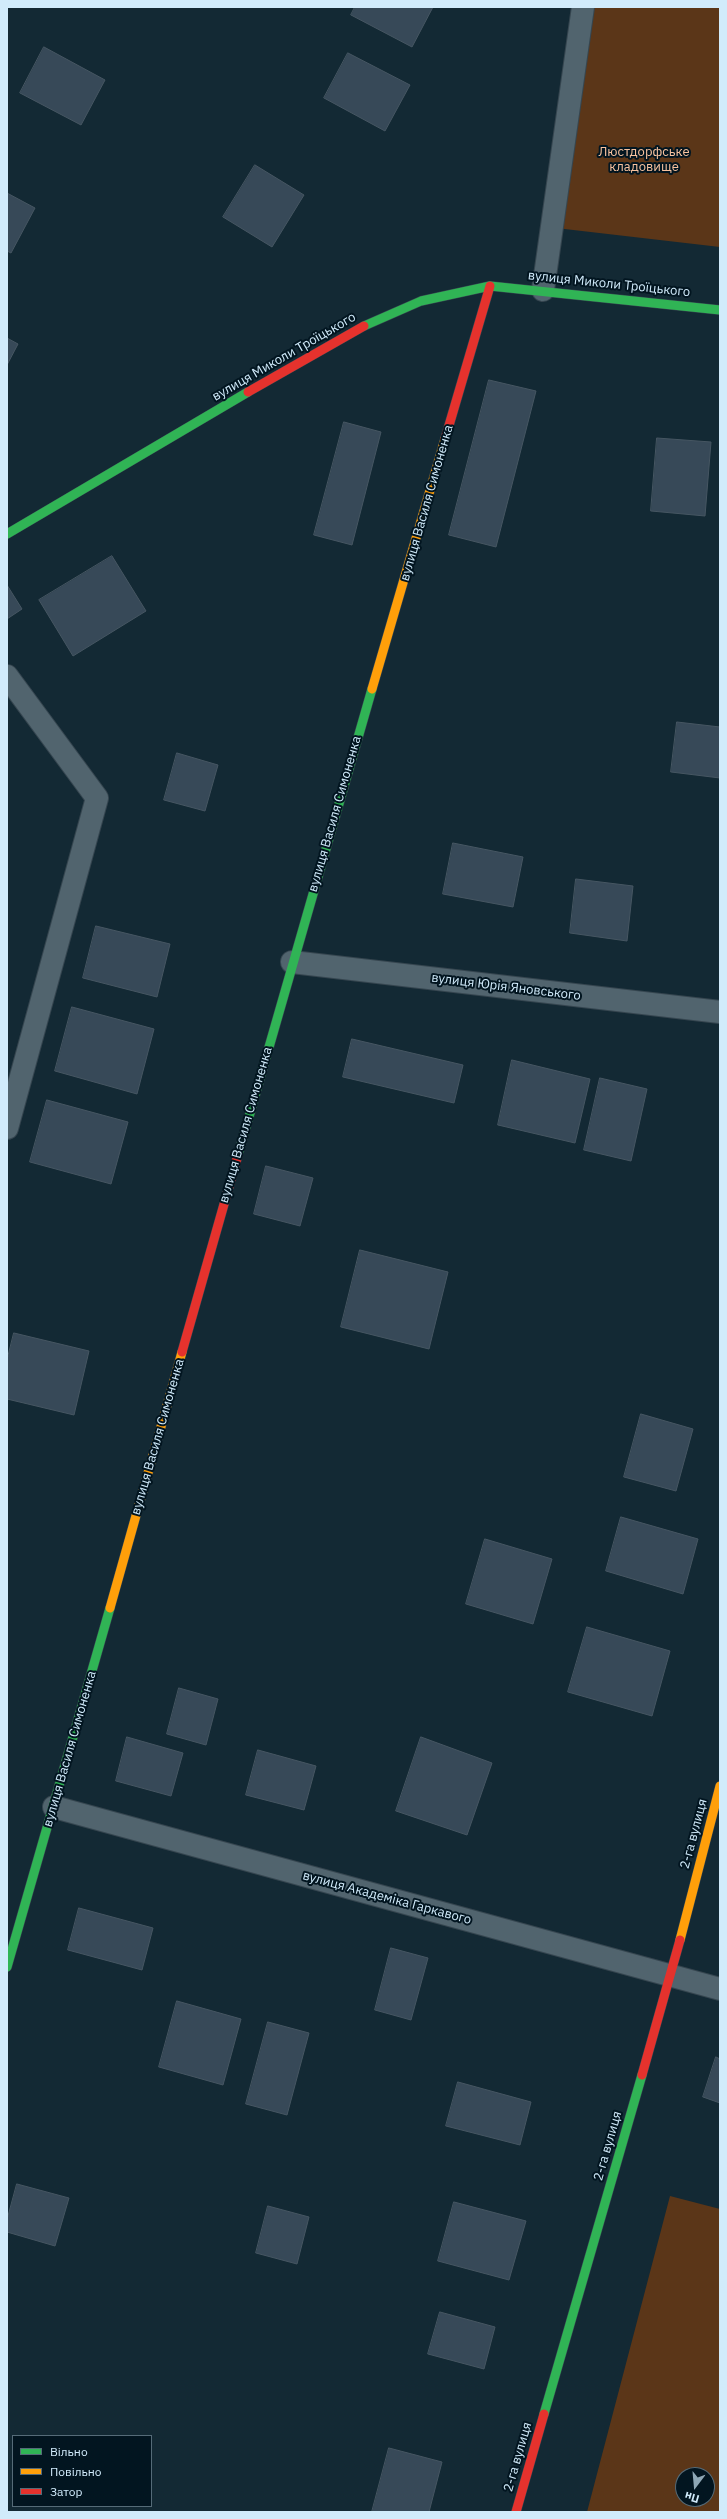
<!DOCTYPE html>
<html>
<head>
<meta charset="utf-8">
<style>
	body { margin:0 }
	#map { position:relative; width:727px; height:2519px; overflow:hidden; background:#132934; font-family:"IBM Plex Sans",sans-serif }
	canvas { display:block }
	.frame { position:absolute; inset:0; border:8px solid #d1ebfb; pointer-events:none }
	.legend { position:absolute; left:12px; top:2435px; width:140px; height:72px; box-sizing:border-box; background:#021520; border:1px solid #556b78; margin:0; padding:5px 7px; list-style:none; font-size:12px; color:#d1ebfb }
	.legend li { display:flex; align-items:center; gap:8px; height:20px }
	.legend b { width:20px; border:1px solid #556b78 }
	.north { position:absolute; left:675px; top:2467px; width:40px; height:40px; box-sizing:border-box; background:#021520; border:1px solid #556b78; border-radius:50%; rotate:196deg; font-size:11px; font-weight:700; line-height:16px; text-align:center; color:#d1ebfb }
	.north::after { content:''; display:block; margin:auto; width:14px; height:18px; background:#8ea7b5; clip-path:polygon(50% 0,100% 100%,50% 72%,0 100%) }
</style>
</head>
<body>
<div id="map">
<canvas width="727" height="2519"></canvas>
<div class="frame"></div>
<ul class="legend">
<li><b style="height:5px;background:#30b455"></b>Вільно</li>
<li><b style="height:5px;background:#ff9f0a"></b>Повільно</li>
<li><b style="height:5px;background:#e5322d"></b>Затор</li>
</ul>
<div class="north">Пн</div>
</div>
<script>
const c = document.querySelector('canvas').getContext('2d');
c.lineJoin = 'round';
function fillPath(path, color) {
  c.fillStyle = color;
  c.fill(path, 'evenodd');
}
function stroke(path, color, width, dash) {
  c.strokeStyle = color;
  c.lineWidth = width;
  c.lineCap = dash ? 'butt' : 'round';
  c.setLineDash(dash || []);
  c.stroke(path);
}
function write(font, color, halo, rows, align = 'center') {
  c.font = font + ' "IBM Plex Sans",sans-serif';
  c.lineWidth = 4;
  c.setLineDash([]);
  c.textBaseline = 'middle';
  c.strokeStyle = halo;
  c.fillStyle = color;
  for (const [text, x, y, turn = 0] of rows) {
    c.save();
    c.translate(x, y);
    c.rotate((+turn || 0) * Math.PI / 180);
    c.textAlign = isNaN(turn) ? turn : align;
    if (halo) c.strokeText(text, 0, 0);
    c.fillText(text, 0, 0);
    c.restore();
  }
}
fillPath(new Path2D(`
	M592,7H720V247L556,228Z
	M670,2196L720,2209V2512H587ZM683,2475H707V2499H683Z`), '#5b3618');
const building = new Path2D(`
	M355,7H433L412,47L351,15Z
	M44,47L105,80L81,125L20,93Z
	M348,53L410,85L385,131L324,98Z
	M255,165L304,195L272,247L223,217Z
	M7,193L35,208L11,253L7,251Z
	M7,338L18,344L7,365Z
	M489,380L536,391L496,547L449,535Z
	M344,422L381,432L352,545L314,535Z
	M657,438L711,442L705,516L651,511Z
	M112,556L146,611L73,656L39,600Z
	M7,585L22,609L7,619Z
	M677,722L720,727V778L671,772Z
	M177,753L218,765L205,811L164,800Z
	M453,843L523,857L513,907L443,894Z
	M576,879L633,886L627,941L570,933Z
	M96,926L170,944L157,997L83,978Z
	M72,1007L154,1029L137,1094L55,1071Z
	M352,1039L463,1065L454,1103L343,1077Z
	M512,1060L590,1079L575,1143L498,1125Z
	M600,1078L647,1089L631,1161L584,1150Z
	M47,1100L128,1122L111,1184L30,1162Z
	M266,1166L313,1178L300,1226L254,1214Z
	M360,1250L448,1272L429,1349L341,1327Z
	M14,1333L89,1351L74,1415L7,1399V1360Z
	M641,1414L693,1429L676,1491L624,1477Z
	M621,1517L698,1539L683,1594L606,1571Z
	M485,1539L552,1559L533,1624L466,1604Z
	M587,1627L670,1651L652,1716L568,1692Z
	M179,1688L218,1699L206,1745L167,1734Z
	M127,1737L183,1753L171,1796L116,1781Z
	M421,1737L492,1763L467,1835L396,1811Z
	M258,1750L316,1766L304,1810L246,1795Z
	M79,1908L153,1928L142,1970L68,1950Z
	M391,1948L428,1958L411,2020L375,2010Z
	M177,2001L241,2019L223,2085L159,2067Z
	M268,2022L309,2033L287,2115L246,2104Z
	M716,2057L720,2059V2103L703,2097Z
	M458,2082L531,2102L520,2145L446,2126Z
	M17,2184L69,2198L55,2246L7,2232V2220Z
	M454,2202L526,2221L509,2280L438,2261Z
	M268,2206L309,2217L297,2264L256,2253Z
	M440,2312L495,2327L484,2369L428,2354Z
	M389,2448L442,2462L429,2512H372Z`);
fillPath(building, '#374958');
stroke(building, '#465662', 1);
const street = new Path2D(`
	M543,290L583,7
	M7,676L97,798L7,1128
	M292,962L720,1012
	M54,1807L720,1989`);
const fast = new Path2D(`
	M364,326L421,301L490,286L720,310
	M7,534L248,392
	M238,1155L372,689
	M7,1967L110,1608
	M544,2414L642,2075`);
const slow = new Path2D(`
	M372,689L445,439
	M110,1608L182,1352
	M680,1940L720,1786`);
const jam = new Path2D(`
	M248,392L364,326
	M445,439L490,286
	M182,1352L238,1155
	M642,2075L680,1940
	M516,2512L544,2414`);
stroke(street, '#364650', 24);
stroke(fast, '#364650', 10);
stroke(slow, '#364650', 10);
stroke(jam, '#364650', 10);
stroke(street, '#51646e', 22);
stroke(fast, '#30b455', 9);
stroke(slow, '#ff9f0a', 9);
stroke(jam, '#e5322d', 9);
write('13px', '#f9c39f', '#021520', [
	["Люстдорфське",644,152],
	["кладовище",644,167]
]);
write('13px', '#d1ebfb', '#021520', [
	["вулиця Миколи Троїцького",609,284,6],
	["вулиця Миколи Троїцького",284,357,-30],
	["вулиця Василя Симоненка",427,503,-74],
	["вулиця Василя Симоненка",335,814,-74],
	["вулиця Юрія Яновського",506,987,7],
	["вулиця Василя Симоненка",246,1125,-74],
	["вулиця Василя Симоненка",158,1437,-74],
	["вулиця Василя Симоненка",70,1749,-74],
	["2-га вулиця",694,1834,-75],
	["вулиця Академіка Гаркавого",387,1898,15],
	["2-га вулиця",608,2146,-74],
	["2-га вулиця",518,2457,-74]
]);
</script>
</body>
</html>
